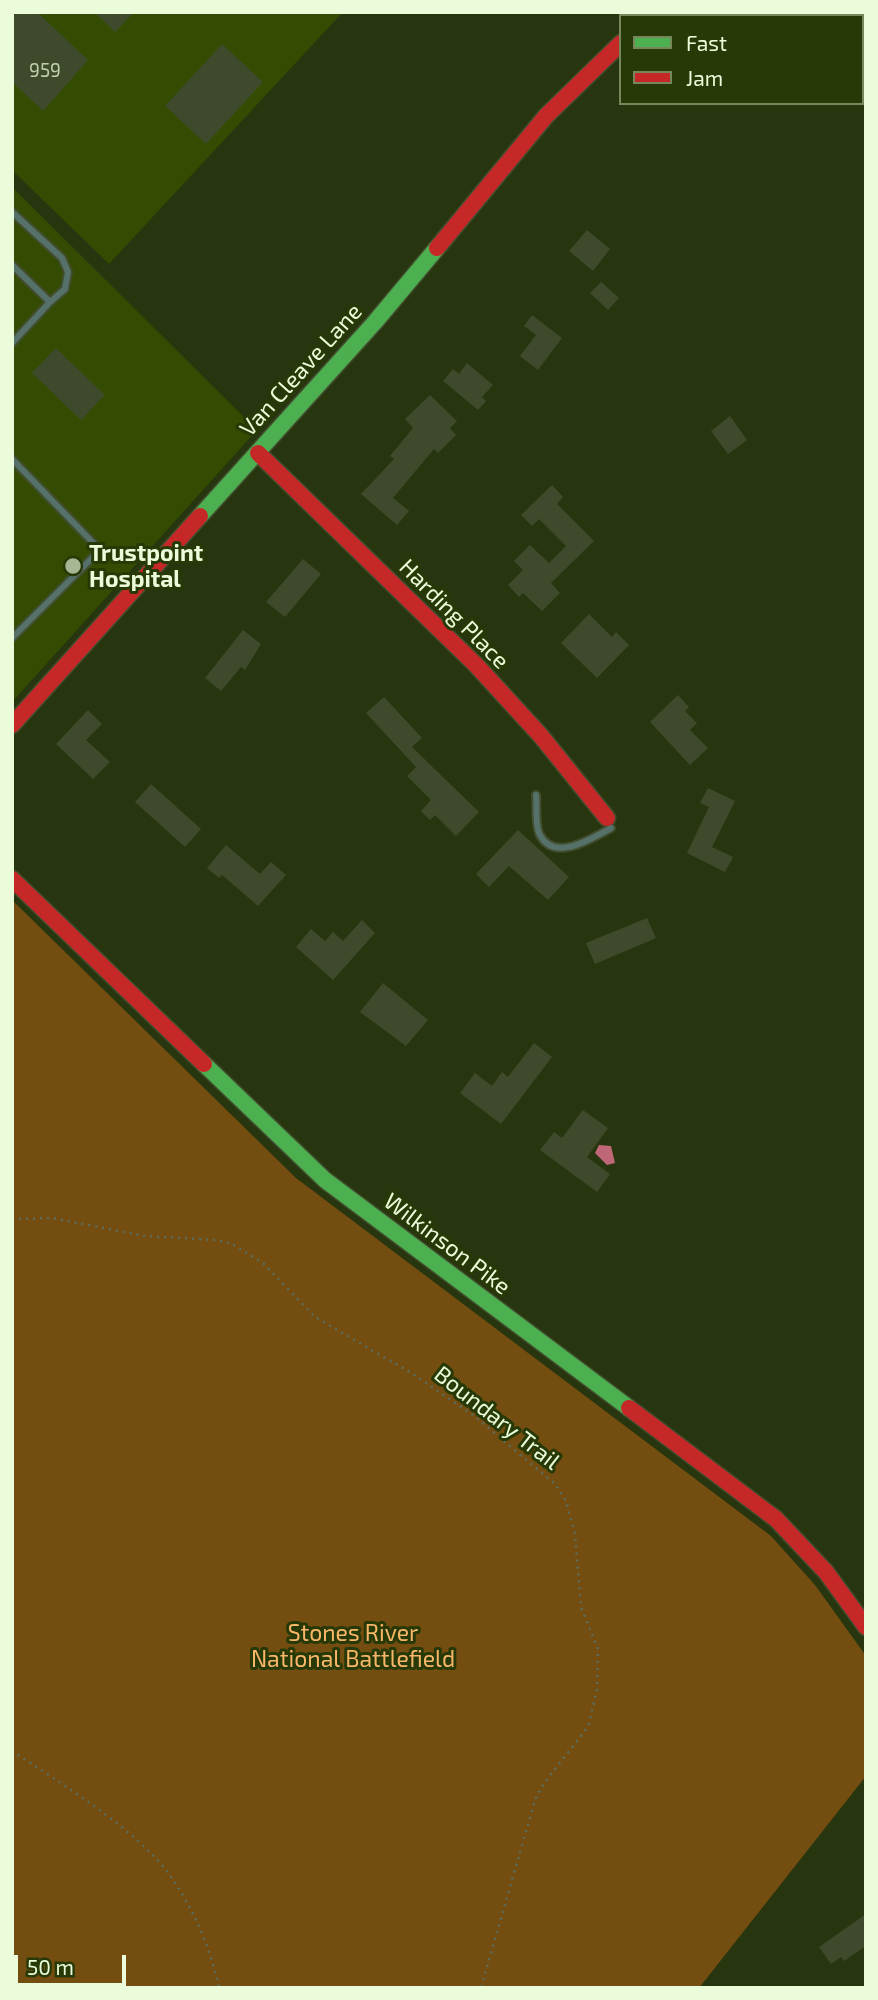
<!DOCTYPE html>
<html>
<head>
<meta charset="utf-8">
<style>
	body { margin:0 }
	#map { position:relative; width:878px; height:2000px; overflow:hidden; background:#28360f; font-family:"Exo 2",sans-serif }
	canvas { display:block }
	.frame { position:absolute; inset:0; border:14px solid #ebfcda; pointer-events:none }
	.legend { position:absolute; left:619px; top:14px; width:245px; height:91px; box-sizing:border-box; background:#263906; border:2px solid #75875b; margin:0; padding:9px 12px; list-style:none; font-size:21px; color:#ebfcda }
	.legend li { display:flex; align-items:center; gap:14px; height:35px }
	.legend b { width:35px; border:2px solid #75875b }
	.scale { position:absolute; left:14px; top:1955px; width:112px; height:32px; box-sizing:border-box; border:4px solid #ebfcda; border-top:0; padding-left:9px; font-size:21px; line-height:24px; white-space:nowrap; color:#ebfcda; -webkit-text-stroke:5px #263906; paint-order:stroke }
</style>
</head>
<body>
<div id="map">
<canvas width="878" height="2000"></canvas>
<div class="frame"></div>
<ul class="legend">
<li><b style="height:9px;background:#4caf50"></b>Fast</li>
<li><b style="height:9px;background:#c62828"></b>Jam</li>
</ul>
<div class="scale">50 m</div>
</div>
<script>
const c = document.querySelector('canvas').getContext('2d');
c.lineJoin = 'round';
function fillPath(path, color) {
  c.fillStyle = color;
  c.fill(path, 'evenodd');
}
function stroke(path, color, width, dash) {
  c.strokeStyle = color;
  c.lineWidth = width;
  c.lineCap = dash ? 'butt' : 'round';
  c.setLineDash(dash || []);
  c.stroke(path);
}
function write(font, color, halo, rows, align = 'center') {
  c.font = font + ' "Exo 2",sans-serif';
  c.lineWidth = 6;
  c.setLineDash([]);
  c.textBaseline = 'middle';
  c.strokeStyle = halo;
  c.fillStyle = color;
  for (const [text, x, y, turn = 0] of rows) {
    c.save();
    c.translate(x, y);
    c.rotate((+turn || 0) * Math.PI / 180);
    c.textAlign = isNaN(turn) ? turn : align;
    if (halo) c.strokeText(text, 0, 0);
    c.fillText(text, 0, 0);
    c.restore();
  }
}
fillPath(new Path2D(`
	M12,12H341L342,13L109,264L12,170Z
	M12,187L257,430L12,702Z`), '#334c02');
fillPath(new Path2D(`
	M12,900L296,1178L771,1536L815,1585L866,1656V1776L699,1988H12Z`), '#744d10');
fillPath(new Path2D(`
	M599,1145L611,1146L615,1163L607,1165L595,1153Z`), '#bf6776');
fillPath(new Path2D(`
	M12,12H37L88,60L43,111L12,82Z
	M94,12H134L115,32Z
	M222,44L263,82L206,144L165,106Z
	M587,230L610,249L593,271L569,251Z
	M601,282L619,298L608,310L590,293Z
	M532,315L562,338L538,370L520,356L536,335L524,326Z
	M56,348L105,395L81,420L32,373Z
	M467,363L493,385L482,397L486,401L478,410L443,381L453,369L459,374Z
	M430,395L457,421L450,428L456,435L438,453L434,449L393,498L409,511L397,525L361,494L394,459L390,456L413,428L405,419Z
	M730,416L747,440L728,454L711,431Z
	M552,485L563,497L557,504L594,541L551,583L560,593L542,611L523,593L519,597L508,585L523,570L514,561L530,545L549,563L566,546L539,519L532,526L521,515Z
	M303,559L321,574L285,617L266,602Z
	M589,614L612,637L616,632L629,645L597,678L561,643Z
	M243,630L261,644L245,670L241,667L221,691L205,678Z
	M678,695L689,707L685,711L697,723L690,730L708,748L690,765L650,722Z
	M384,697L422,738L412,747L479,812L456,836L435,815L430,820L421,811L431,800L407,776L416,767L366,713Z
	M88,710L102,724L86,740L110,762L93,779L56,744Z
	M151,784L201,829L185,847L135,802Z
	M708,788L735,801L712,847L733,857L725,872L687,853L709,807L700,803Z
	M518,830L569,877L548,900L509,866L489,887L476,874Z
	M226,845L260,874L271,862L286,875L258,906L222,875L219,878L207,868Z
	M647,918L656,938L595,964L586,943Z
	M362,920L375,933L333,980L296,947L311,929L325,941L333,932L343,941Z
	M383,983L428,1020L406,1046L360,1012Z
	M534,1043L552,1057L501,1124L460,1093L475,1073L492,1086L502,1072L508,1077Z
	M583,1110L608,1128L587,1157L610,1174L597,1192L540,1150L554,1132L562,1138Z
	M866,1914V1946L844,1961L841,1957L831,1964L819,1947Z`), '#3f4a2c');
const lane = new Path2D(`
	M12,212L62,258L68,272L65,289L50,302L12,265
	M12,343L50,302
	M12,459L100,550L12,638
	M536,795C537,805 535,823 539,833C553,864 592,838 611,828`);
const street = new Path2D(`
	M649,16L652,12`);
const fast = new Path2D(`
	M200,516L375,322L437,248
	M204,1064L325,1180L629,1408`);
const jam = new Path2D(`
	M437,248L546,116L621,43
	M258,453L477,666L541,736L607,818
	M12,725L200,516
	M12,879L204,1064
	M629,1408L776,1519L826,1572L866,1627`);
stroke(lane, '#424e2f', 10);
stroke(street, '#424e2f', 16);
stroke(fast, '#424e2f', 19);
stroke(jam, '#424e2f', 19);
stroke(new Path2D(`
	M12,1219L53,1218L144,1236L217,1240L232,1244L263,1263L315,1317L413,1374L473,1415L555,1484L566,1501L575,1534L581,1607L598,1649L597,1689L588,1727L544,1783L535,1800L481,1988
	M12,1751C60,1783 135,1828 169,1874C193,1907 211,1949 219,1988`), '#5b6d5c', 2.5, [2, 5]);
stroke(lane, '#557169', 6);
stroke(street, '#557169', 12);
stroke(fast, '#4caf50', 16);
stroke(jam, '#c62828', 16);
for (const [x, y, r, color] of [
	[73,566,9,"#a7b793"]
]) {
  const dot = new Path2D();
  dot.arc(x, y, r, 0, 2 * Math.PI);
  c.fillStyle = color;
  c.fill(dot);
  stroke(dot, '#263906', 2.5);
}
write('19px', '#c0d0ae', null, [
	["959",45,71]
]);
write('23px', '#ebfcda', '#263906', [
	["Van Cleave Lane",301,370,-48],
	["Harding Place",454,614,45],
	["Wilkinson Pike",447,1244,37],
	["Boundary Trail",497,1418,38]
]);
write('bold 23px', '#ebfcda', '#263906', [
	["Trustpoint",89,553],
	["Hospital",89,579]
], 'left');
write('23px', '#fab668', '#263906', [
	["Stones River",353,1633],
	["National Battlefield",353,1659]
]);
</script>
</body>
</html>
